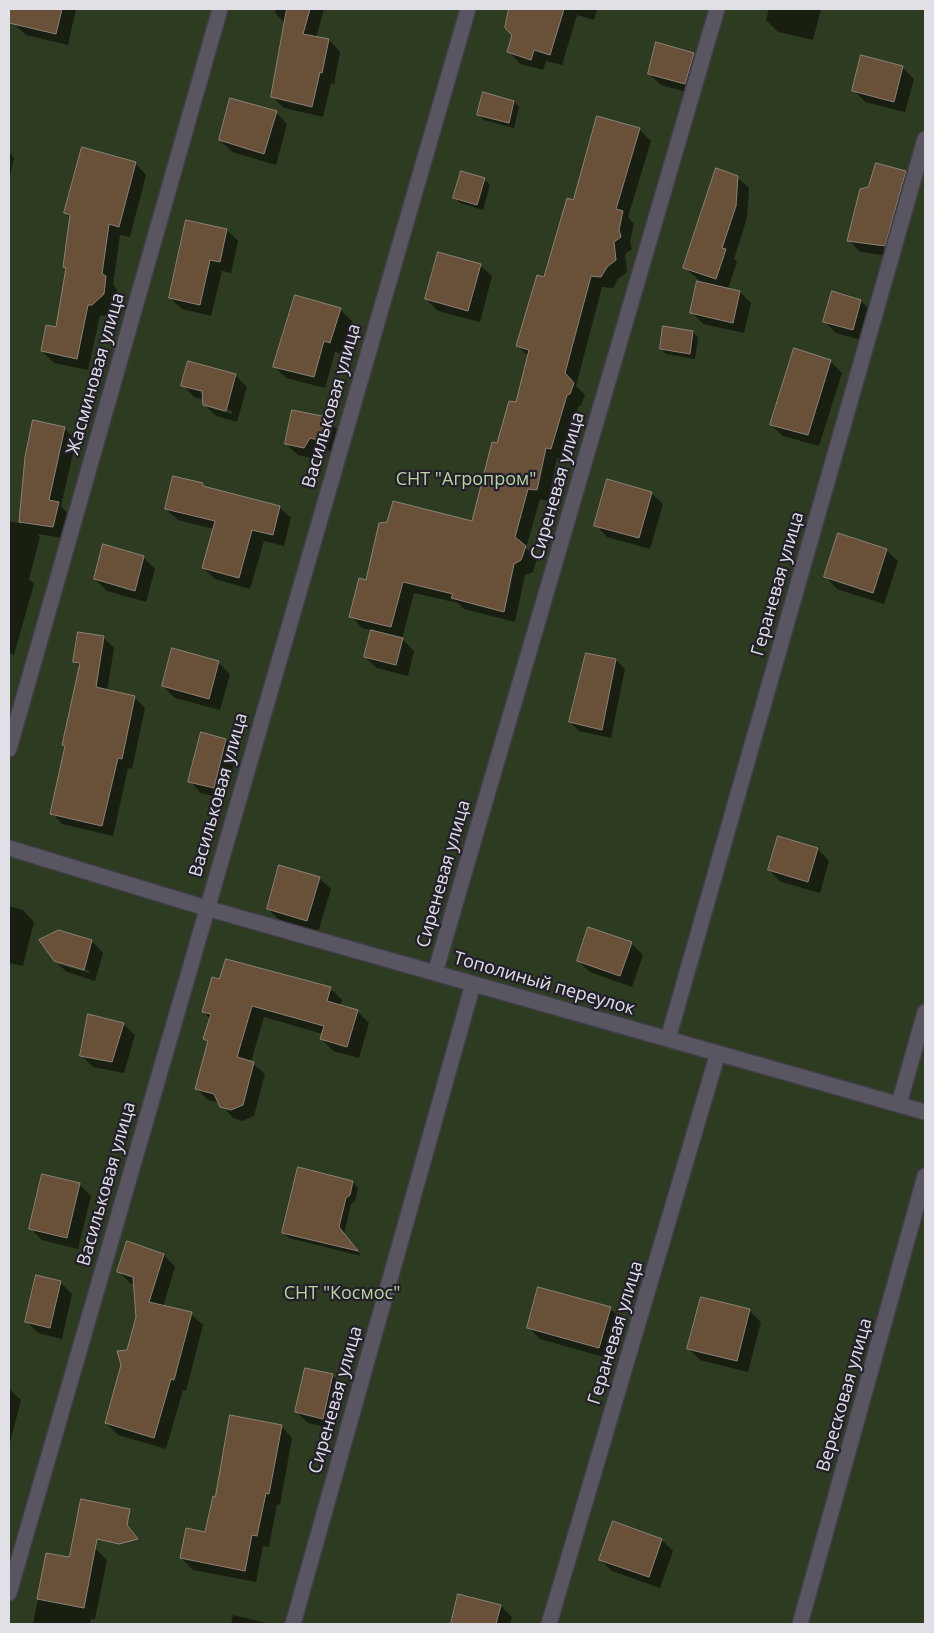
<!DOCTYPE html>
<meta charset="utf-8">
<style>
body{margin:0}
#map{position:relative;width:934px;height:1633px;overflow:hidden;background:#23202b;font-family:"Open Sans",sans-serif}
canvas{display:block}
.frame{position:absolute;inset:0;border:10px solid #e2e0e7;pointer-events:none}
</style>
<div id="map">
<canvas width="934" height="1633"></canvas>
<div class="frame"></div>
</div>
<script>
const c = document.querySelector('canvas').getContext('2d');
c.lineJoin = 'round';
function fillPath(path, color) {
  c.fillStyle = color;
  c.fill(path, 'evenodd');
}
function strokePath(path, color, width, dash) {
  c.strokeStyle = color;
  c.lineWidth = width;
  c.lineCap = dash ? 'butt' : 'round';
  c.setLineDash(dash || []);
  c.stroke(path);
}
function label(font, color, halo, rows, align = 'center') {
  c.font = font + ' "Open Sans",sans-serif';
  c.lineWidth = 4.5;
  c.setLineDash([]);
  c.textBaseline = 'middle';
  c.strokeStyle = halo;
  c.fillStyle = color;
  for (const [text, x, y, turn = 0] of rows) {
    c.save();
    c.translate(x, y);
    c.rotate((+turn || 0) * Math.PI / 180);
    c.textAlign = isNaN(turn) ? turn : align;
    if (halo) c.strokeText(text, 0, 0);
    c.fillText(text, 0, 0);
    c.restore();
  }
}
fillPath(new Path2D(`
 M9,9H925V1624H9Z`), '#2d3b21');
fillPath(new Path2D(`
 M18,9H76L68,45L26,35L14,24Z
 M276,9H324L316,38L329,40L340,52L334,84L331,83L323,117L284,108L273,97L285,23L275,13Z
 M518,9H597L594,20L577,15L562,65L546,61L543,70L520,64L509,52L513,35L509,16Z
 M769,9H821L813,40L778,32L766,20Z
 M657,44L694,54L705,66L697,95L661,85L649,74Z
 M902,67L914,79L905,112L865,102L854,90Z
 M514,102L519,107L514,128L484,120L478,114Z
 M276,112L287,124L276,165L232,152L220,140Z
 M639,129L651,141L628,217L634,224L630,242L632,249L625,254L627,272L618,279L613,288L602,287L576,386L585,395L581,405L578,407L563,460L557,458L548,501L540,499L526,548L537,559L533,572L525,575L515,622L464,609L458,603L414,593L402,639L414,651L408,676L377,668L365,657L372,630L362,628L351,616L367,581L473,523L498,445L516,404L529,357L518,346L574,201Z
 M9,152L14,158L9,180Z
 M135,163L146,175L130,237L120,235L113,285L117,289L116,306L104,316L100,315L88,370L54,363L42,351L57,329L67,269L64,267L70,218L65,213Z
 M905,172L917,184L896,257L860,252L849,240L869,189Z
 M737,177L749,188L747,218L734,259L737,262L728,289L740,292L751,303L744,333L703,324L692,312L699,280L684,267Z
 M484,179L490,185L483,210L460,203L455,198Z
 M227,230L238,241L231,273L222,271L211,316L182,309L170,298Z
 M480,265L492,276L480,322L438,311L426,299Z
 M861,301L872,312L864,341L836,333L824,321Z
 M340,309L352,321L342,354L335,352L325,388L286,378L274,366Z
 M693,332L698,337L695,359L666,354L661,349Z
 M830,361L842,373L819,446L783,436L771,425Z
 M235,375L247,387L237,422L216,416L204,404V400L194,397L183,385ZM213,406L232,411V414L213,409Z
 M326,418L338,430L333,452L322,449L315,459L298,455L286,444Z
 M64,428L76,440L61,506L69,515L64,538L37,534L40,537L29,579L34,584L14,655L9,653V521L23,524L20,522Z
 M203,484L207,489L279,507L291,518L284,546L264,541L250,589L215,579L203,568L214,529L178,520L166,509Z
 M651,493L663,504L650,549L607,537L596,525Z
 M886,550L898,561L884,604L837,589L826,577Z
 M143,557L155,569L146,602L107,591L95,579Z
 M103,637L114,648L107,691L134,697L145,708L132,769L128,768L113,836L62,824L52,813L66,748L63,745L80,667L75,661Z
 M616,660L625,669L611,738L579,731L570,722Z
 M218,662L230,674L220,710L175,698L163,686Z
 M226,740L237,751L225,799L201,793L190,781Z
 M779,837L818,849L829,861L820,893L781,882L769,870Z
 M319,878L331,889L318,932L280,921L268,909Z
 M9,906L23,910L34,922L23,966L9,963Z
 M59,931L92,941L103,953L95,981L67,972L58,964L89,973L90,971L55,960Z
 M631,943L643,955L632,987L590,972L578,961Z
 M330,988L342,1000L340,1006L357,1011L369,1023L359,1058L333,1051L322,1039L323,1034L264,1017L251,1062L265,1074L254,1116L243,1121L233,1118L220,1103L208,1100L197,1089L208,1043L205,1039L210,1019L203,1011Z
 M123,1024L135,1035L124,1073L93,1067L81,1055Z
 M353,1182L358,1188L355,1201L351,1204L344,1234L361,1256L289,1238L283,1233Z
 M79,1184L91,1196L78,1249L42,1240L31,1229Z
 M128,1243L164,1255L175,1267L163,1307L191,1314L203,1325L186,1391L183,1390L166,1449L118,1435L106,1423L137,1317L135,1285L130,1283L118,1271Z
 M60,1282L72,1294L62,1339L38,1333L26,1321Z
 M610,1308L622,1320L611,1359L540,1339L528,1327Z
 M749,1310L761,1322L748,1372L700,1360L688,1348Z
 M332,1375L344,1387L334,1429L308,1423L297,1412Z
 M9,1389L21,1400L9,1446Z
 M281,1426L292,1438L280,1505L277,1504L269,1547L263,1546L256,1582L193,1570L181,1558L206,1533L216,1498Z
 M662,1540L673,1551L660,1588L612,1571L601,1560Z
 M95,1548L107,1560L95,1619H91L90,1624H33L47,1554L70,1559Z
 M459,1595L501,1606L512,1617L510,1624H452Z
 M233,1615L271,1624H231Z`), '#0007');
const building = new Path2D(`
 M9,9H62L56,34L9,23Z
 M287,9H310L303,34L329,39L322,73L320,72L312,107L271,97Z
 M509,9H564L550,55L534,50L531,60L507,52L512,35L505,28Z
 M656,42L694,53L685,84L648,74Z
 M861,55L903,66L894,102L852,91Z
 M483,92L514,101L509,123L477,115Z
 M230,98L277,111L264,154L219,140Z
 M597,116L640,128L616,209L623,211L619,230L621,237L614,242L616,260L607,267L601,277L591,276L565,373L574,383L570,394L567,395L551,449L546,448L537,490L528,489L515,537L526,546L521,560L514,564L504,612L451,598L453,594L403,582L391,627L349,617L359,578L366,580L379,523L387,522L393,501L472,521L492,442L497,443L509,401L516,402L529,350L516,346L537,275L544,277L567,198L573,200Z
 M82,147L136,162L119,227L109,224L102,274L106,276L104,294L92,305H88L77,359L41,351L46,325L56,327L66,268L63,267L70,215L64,213Z
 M876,163L906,171L885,246L847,241L860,189L868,187Z
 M716,168L738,176L736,206L722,248L726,249L716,279L683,268Z
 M461,171L485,178L477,205L453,198Z
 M186,220L227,229L220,262L210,260L200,305L169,298Z
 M438,252L481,264L468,311L425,299Z
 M697,281L740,291L733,323L690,313Z
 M832,291L861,300L853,330L823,322Z
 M295,295L341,308L330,343L324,341L314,377L273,367Z
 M663,326L693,331L690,354L660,349Z
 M794,348L831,360L808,435L770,425Z
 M188,361L236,374L226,411L203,405L202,391L181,386Z
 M292,410L327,417L322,441L310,438L304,448L285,444Z
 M33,420L65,427L49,500L59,502L53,527L19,522L25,457Z
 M173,476L203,483V486L280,506L273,535L252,530L239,578L202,568L215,521L165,509Z
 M607,479L652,492L639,538L594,526Z
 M838,533L887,549L873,593L824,577Z
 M103,544L144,556L135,591L94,579Z
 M371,630L403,638L396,665L364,657Z
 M78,632L104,636L96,687L135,696L122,759L118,758L102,826L50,814L65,746L62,745L80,663L73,662Z
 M172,648L219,661L209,699L162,686Z
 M586,653L616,659L602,730L569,722Z
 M201,732L226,739L214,788L188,782Z
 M778,836L818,848L808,882L768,870Z
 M279,865L320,877L307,921L267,909Z
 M588,927L632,942L620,976L577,961Z
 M59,930L92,940L84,970L54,961L39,940Z
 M226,959L331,987L327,1001L358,1010L347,1047L320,1039L324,1026L252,1006L237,1057L254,1062L243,1105L231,1110L220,1107L214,1094L195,1089L208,1041L203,1039L211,1014L202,1012L212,977L219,979Z
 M88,1014L124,1023L112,1062L80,1056Z
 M298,1167L353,1181L350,1195L346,1198L339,1227L358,1251L282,1233Z
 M42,1174L80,1183L67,1238L29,1229Z
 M127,1241L164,1254L149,1302L192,1312L174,1380L171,1379L154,1438L105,1423L121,1365L117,1351L127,1350L136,1317L133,1277L117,1272Z
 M36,1275L61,1281L50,1328L25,1322Z
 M538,1287L611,1307L599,1348L527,1328Z
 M701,1297L750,1309L737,1361L687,1349Z
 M305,1368L333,1374L323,1419L295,1412Z
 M230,1415L282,1425L269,1494L266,1493L257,1536L252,1535L245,1571L180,1558L186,1528L205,1532L213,1496L215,1497Z
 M81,1499L130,1509L127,1525L138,1539L119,1544L97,1539L84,1608L37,1599L46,1553L69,1557Z
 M613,1521L662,1539L649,1577L599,1560Z
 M458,1594L501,1605L496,1624H451Z`);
fillPath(building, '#695039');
strokePath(building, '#8c8178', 1);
const lane = new Path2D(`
 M9,749L220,9
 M9,848L206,908L925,1112
 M435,973L717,9
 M668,1039L925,139
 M899,1104L925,1012
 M9,1593L468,9
 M293,1624L473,984
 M549,1624L718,1053
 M800,1624L925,1176`);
strokePath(lane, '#403d46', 18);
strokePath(lane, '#595662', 15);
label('18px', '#e2e0e7', '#23202b', [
 ["Жасминовая улица",96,374,-74],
 ["Васильковая улица",332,406,-74],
 ["Сиреневая улица",558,486,-74],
 ["Гераневая улица",778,584,-74],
 ["Васильковая улица",219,795,-74],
 ["Сиреневая улица",444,874,-74],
 ["Тополиный переулок",544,984,16],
 ["Васильковая улица",107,1184,-74],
 ["Гераневая улица",616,1333,-73],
 ["Вересковая улица",845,1395,-74],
 ["Сиреневая улица",336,1400,-74]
]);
label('18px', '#b8d5a0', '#23202b', [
 ["СНТ \"Агропром\"",466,480],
 ["СНТ \"Космос\"",342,1294]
]);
</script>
